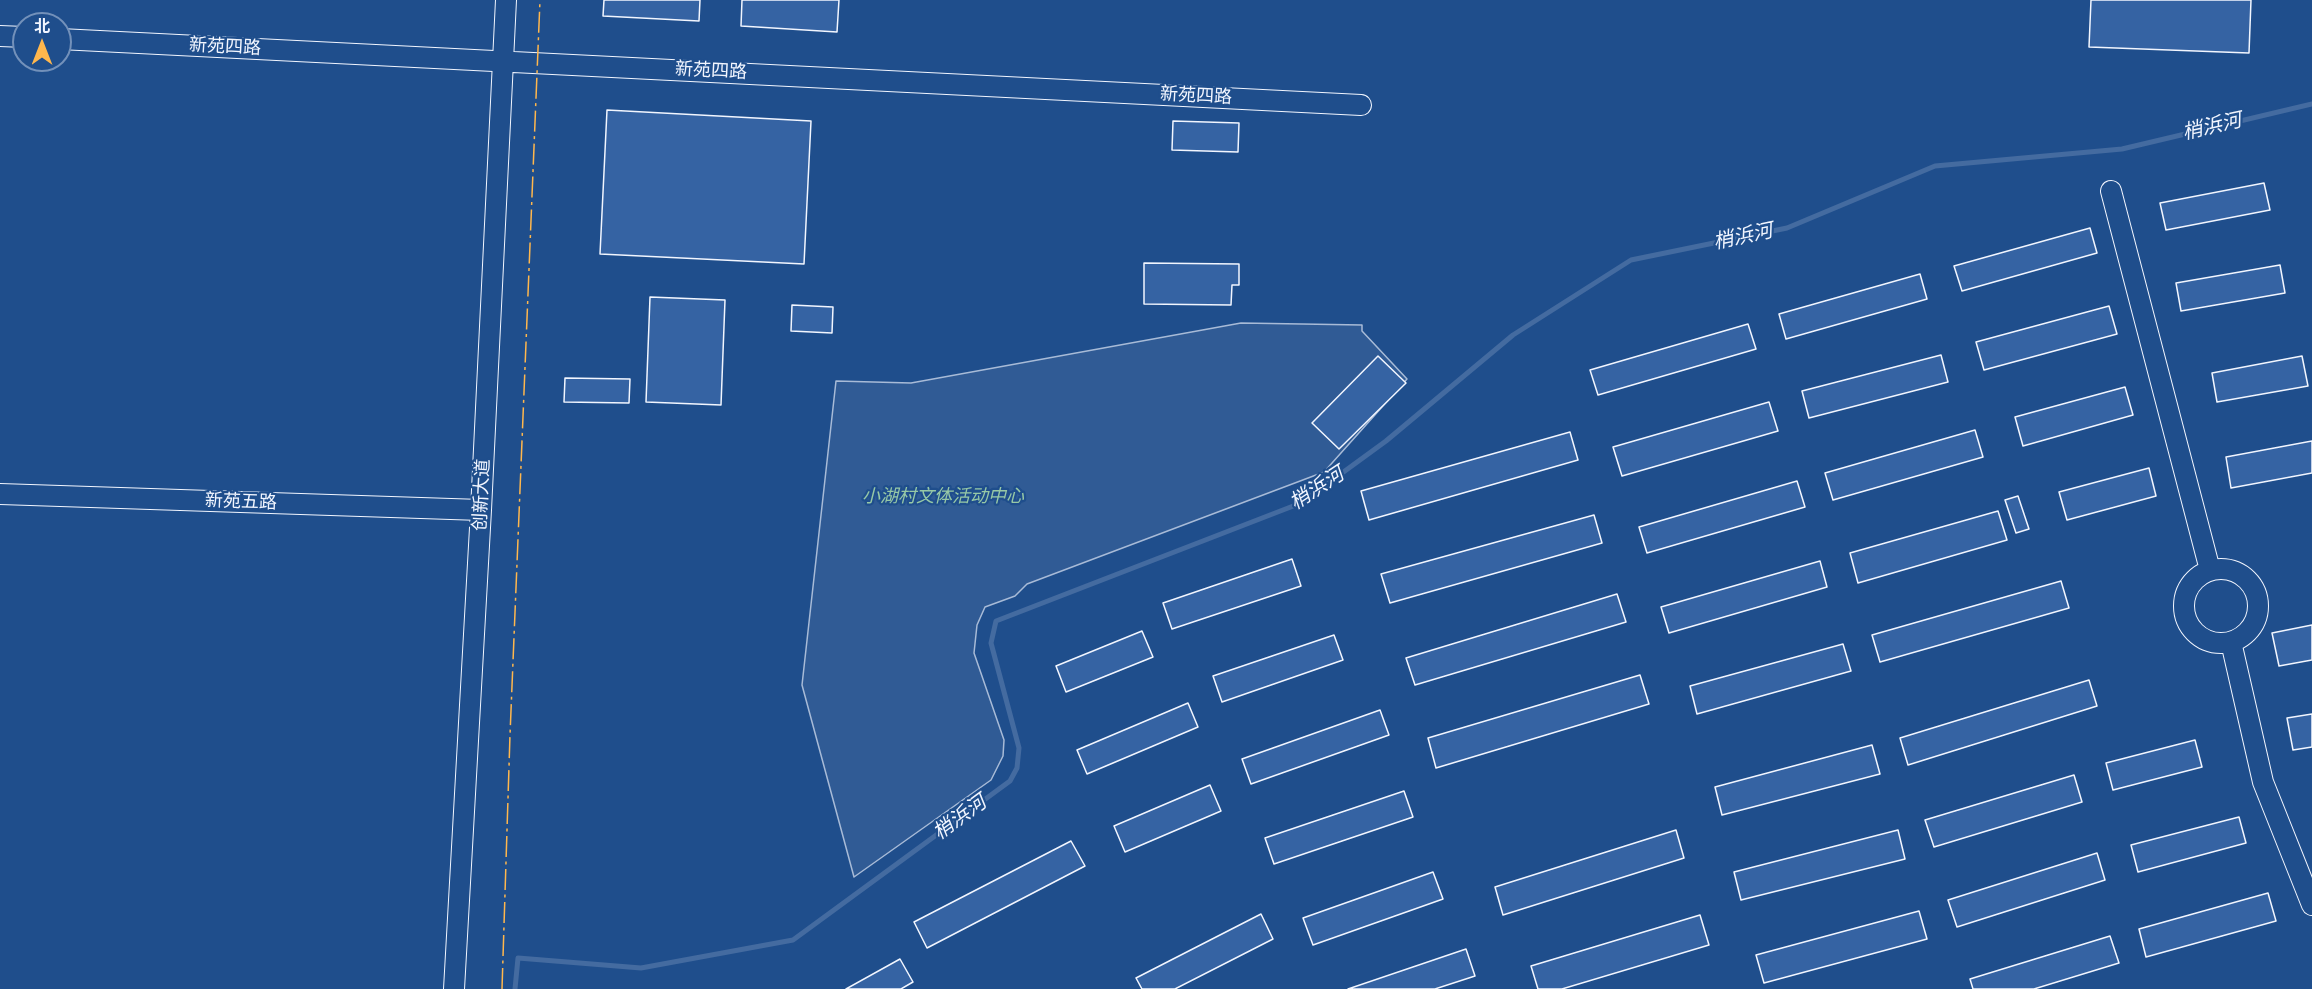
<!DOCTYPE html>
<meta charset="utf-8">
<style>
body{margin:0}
#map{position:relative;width:2312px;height:989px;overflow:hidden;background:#1f4e8c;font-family:"PT Serif","Noto Sans SC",serif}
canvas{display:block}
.north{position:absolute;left:12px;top:12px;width:60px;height:60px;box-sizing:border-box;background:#1f4e8c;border:2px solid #7391ba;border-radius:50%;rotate:0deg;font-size:16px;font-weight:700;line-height:24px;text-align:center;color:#f2f6ff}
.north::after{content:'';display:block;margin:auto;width:21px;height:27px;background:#ffb74d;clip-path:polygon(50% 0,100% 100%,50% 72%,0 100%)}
</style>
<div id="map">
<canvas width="2312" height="989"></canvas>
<div class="north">北</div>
</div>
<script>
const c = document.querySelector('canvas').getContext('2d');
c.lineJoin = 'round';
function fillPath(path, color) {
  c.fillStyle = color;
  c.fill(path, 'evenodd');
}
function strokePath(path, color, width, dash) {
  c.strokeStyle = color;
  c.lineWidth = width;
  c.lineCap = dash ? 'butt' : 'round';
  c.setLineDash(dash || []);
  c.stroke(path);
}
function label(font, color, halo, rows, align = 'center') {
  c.font = font + ' "PT Serif","Noto Sans SC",serif';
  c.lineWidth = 4.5;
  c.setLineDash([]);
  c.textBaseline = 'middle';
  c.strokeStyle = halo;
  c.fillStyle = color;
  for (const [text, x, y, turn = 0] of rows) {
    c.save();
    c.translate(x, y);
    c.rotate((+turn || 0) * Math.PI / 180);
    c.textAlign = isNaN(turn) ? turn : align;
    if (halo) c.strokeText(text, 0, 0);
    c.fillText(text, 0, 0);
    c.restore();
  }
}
const built = new Path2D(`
 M1241,323L1362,325V331L1407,379L1324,472L1027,584L1015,596L985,607L977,625L974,653L1004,740L1003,756L991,780L854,877L802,685L836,381L911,383Z`);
fillPath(built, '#305b95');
strokePath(built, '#a8bbd7', 1.5);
strokePath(new Path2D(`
 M515,989L518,958L641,968L793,940L1010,781L1017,768L1019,748L991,643L996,621L1301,503L1386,441L1513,335L1631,260L1787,228L1935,166L2122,149L2312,104`), '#446ba0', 5);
const building = new Path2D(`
 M604,0H700L699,21L603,16Z
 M742,0H839L837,32L741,26Z
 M2091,0H2251L2249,53L2089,47Z
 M607,110L811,121L804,264L600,254Z
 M1173,121L1239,123L1238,152L1172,150Z
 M2264,183L2270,210L2166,230L2160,203Z
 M2090,228L2097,253L1962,291L1954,266Z
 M1144,263L1239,264V285H1232L1231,305L1144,304Z
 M2280,265L2285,293L2181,311L2176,283Z
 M1920,274L1927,299L1786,339L1779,314Z
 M650,297L725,300L721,405L646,402Z
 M792,305L833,307L832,333L791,331Z
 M2109,306L2117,334L1984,370L1976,342Z
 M1748,324L1756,349L1598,395L1590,370Z
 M1941,355L1948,382L1809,418L1802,391Z
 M1378,356L1406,383L1339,449L1312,423Z
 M2302,356L2308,386L2217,402L2212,373Z
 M565,378L630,379L629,403L564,402Z
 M2125,387L2133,415L2023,446L2015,417Z
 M1769,402L1778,431L1622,476L1613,447Z
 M1975,430L1983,457L1833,500L1825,473Z
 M1570,432L1578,460L1369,520L1361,491Z
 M2312,441V473L2231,488L2226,457Z
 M2149,468L2156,496L2067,520L2059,492Z
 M1797,481L1805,507L1647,553L1639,527Z
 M2018,496L2029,529L2016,533L2005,500Z
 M1998,511L2007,540L1858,583L1850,553Z
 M1594,515L1602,543L1390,603L1381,574Z
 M1292,559L1301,586L1172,629L1163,603Z
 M1820,561L1827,587L1669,633L1661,607Z
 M2061,581L2069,608L1880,662L1872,635Z
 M1617,594L1626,622L1415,685L1406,658Z
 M2312,625V660L2279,666L2272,633Z
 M1142,631L1153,657L1066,692L1056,666Z
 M1334,635L1343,660L1222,702L1213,676Z
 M1843,644L1851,671L1697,714L1690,686Z
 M1640,675L1649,704L1436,768L1428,738Z
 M2089,680L2097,706L1908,765L1900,738Z
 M1188,703L1198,727L1087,774L1077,750Z
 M1380,710L1389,735L1251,784L1242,759Z
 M2312,714V747L2293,750L2287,718Z
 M2195,740L2202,767L2113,790L2106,763Z
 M1872,745L1880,774L1722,815L1715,787Z
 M2074,775L2082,802L1934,847L1925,820Z
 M1210,785L1221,811L1125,852L1114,826Z
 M1404,791L1413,817L1274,864L1265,838Z
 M2239,817L2246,843L2138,872L2131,845Z
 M1676,830L1684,858L1503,915L1495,887Z
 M1898,830L1905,859L1741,900L1734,872Z
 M1071,841L1085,866L927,948L914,922Z
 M2097,853L2105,880L1957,927L1948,900Z
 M1433,872L1443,899L1313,945L1303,918Z
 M2268,893L2276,921L2146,957L2139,929Z
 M1919,911L1927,939L1764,983L1756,955Z
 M1261,914L1273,939L1175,989H1142L1136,978Z
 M1700,915L1709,945L1562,989H1538L1531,966Z
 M2110,936L2119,963L2034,989H1973L1970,979Z
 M1466,949L1475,976L1435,989H1348Z
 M900,959L913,982L901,989H846Z`);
fillPath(building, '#3563a3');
strokePath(building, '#f2f6ff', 1.5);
const minor = new Path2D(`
 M0,36L24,37
 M60,39L1361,105
 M2111,191L2210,570
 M0,494L481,510
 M2184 606a37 37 0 1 1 74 0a37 37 0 1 1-74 0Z
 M2231,642L2263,782L2312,905
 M454,989L481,510L506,0`);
strokePath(minor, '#f2f6ff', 22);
strokePath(minor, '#1f4e8c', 20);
strokePath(new Path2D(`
 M502,989L510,735L540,0`), '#ffb74d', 1.5, [21, 4.5, 3, 4.5]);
label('18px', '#f2f6ff', '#1f4e8c', [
 ["新苑四路",225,47,3],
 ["新苑四路",711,71,3],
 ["新苑四路",1196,96,3],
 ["创新大道",482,495,-87],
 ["新苑五路",241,502,2]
]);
label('italic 18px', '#97c8a6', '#1f4e8c', [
 ["小湖村文体活动中心",943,497]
]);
label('italic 20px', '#f2f6ff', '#1f4e8c', [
 ["梢浜河",2212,127,-13],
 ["梢浜河",1743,237,-12],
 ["梢浜河",1317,489,-33],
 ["梢浜河",960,818,-36]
]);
</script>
